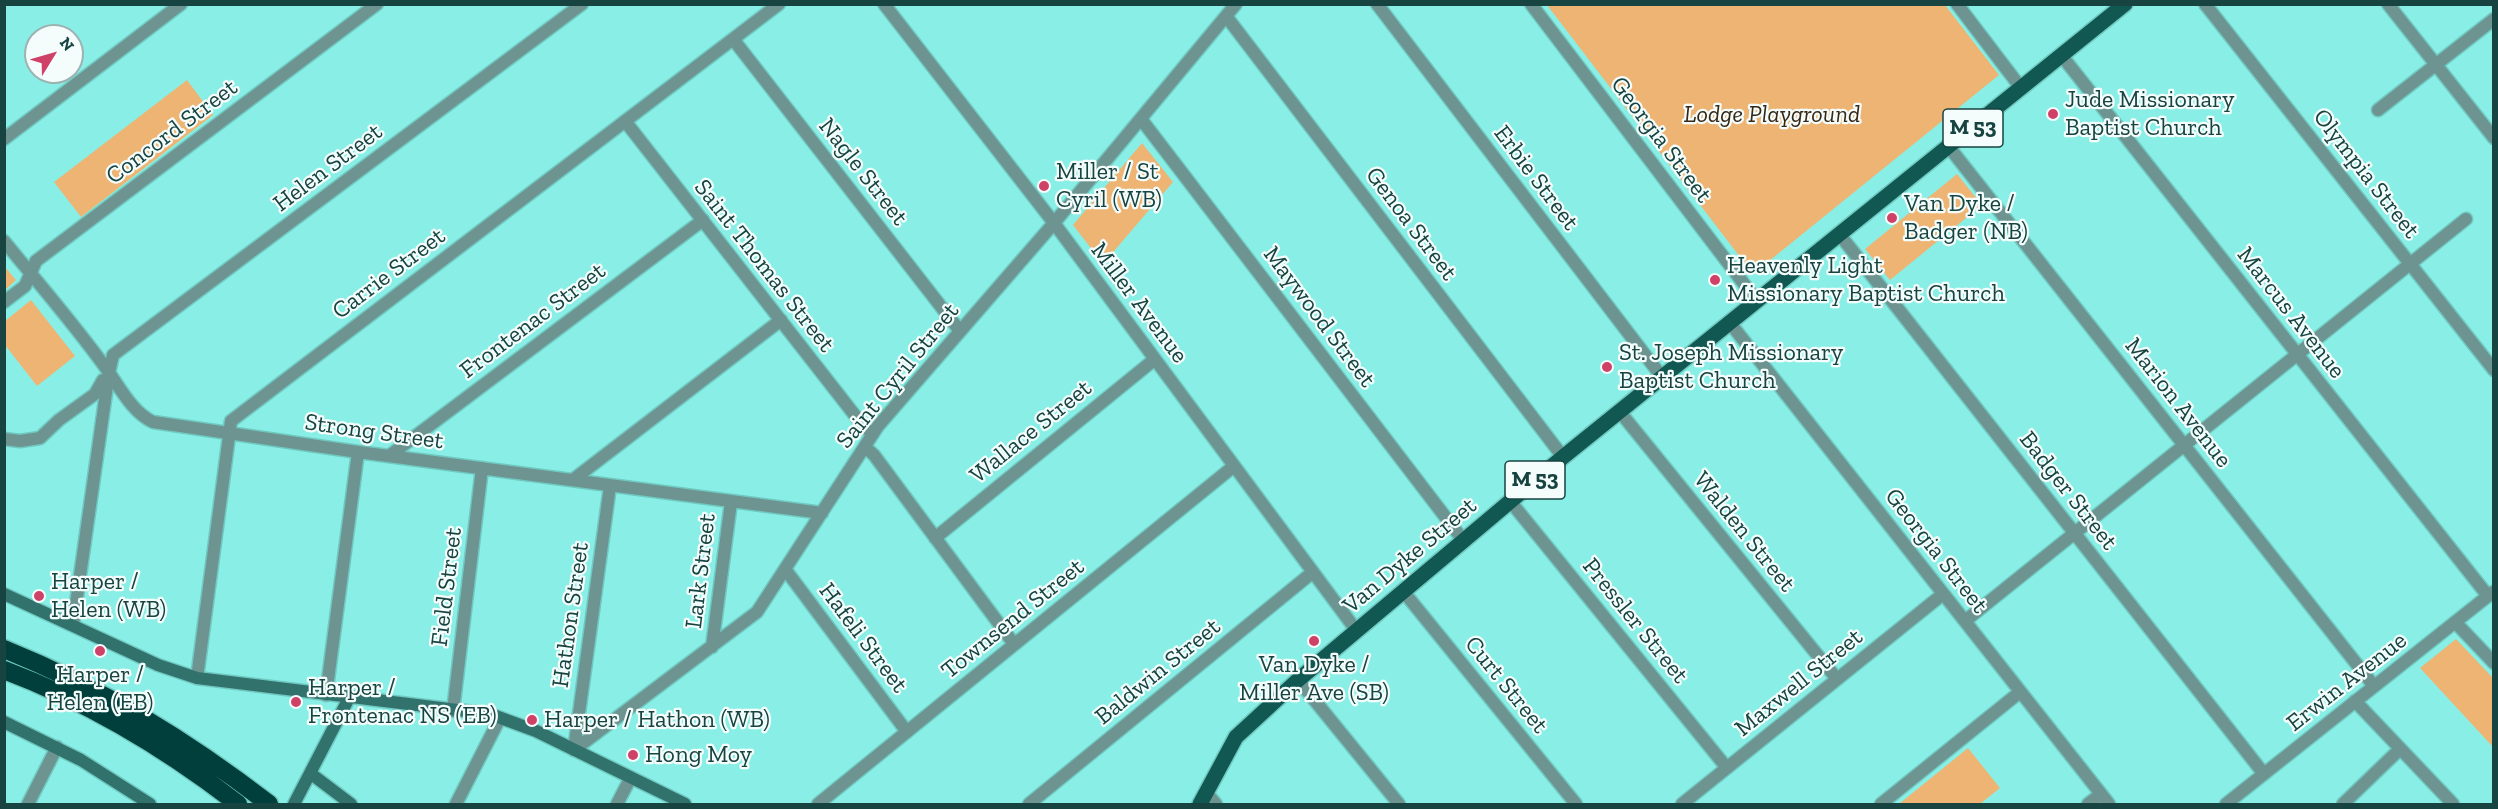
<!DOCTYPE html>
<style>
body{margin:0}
#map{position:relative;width:2498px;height:809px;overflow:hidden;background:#89efe6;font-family:"Zilla Slab",serif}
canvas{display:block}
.frame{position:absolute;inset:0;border:6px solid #174340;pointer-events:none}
.north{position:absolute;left:24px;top:24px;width:60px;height:60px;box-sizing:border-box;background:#f4fdfc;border:2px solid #9cb3b1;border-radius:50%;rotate:53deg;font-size:16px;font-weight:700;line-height:24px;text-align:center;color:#174340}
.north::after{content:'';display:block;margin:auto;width:21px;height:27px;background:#d04168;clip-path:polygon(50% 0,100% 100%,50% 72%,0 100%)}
</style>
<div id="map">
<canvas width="2498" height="809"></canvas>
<div class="frame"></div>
<div class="north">N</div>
</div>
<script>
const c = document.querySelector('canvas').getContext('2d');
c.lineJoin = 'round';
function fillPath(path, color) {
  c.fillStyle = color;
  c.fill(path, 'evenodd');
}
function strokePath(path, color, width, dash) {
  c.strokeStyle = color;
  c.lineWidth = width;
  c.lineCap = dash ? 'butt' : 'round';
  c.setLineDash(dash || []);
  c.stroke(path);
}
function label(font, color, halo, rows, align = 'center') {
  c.font = font + ' "Zilla Slab",serif';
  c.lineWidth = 4.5;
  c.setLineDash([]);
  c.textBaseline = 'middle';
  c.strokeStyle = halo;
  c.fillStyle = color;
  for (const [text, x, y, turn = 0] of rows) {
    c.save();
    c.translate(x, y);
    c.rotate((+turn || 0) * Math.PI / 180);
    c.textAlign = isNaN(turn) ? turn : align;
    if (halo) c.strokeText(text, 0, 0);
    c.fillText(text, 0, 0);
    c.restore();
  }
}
fillPath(new Path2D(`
 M1547,5H1945L1999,75L1753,274Z
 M187,80L213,115L81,217L54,182Z
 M1142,143L1173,182L1103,264L1073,225Z
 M1957,174L1982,205L1890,280L1865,249Z
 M4,266L16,280L5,290H4Z
 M31,300L75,356L37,386L5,345V321Z
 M2456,639L2493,678V747L2420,668Z
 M1968,748L2000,788L1980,804H1899Z`), '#eeb473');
const street = new Path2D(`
 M884,4L1054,223L1356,630
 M1377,4L1662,377
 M1531,4L1757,301
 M1957,4L2021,88
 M2205,4L2494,370
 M2388,4L2494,138
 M1226,16L1563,457
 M733,39L960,331
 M2062,56L2488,596
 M2378,110L2494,19
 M1141,119L1463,540
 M625,121L864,427L873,434
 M4,139L181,4
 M1949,147L2374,686
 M1840,235L2264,774
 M4,241C39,284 76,326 108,371C120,388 133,413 153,422L358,452L822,513
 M4,302L25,286L36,261L377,4
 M1730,323L2109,804
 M109,373L113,355L582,4
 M1620,412L1837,679
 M4,439L20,441L40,438L59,420L95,394L103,380
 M865,447L874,455L1014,644
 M389,456L703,220
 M574,479L781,320
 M1510,501L1727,768
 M935,538L1155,359
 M785,569L907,732
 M1403,591L1576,804
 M1965,621L2466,219
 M2455,622L2494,663
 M73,625L109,372
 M712,647L731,502
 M197,678L231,421L779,4
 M1298,680L1399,804
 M326,695L358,452
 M2355,701L2453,804
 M453,711L482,468
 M574,750L757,612L878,426L1054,223L1236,4
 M574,750L610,486
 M1206,792L1216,804
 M28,804L57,747
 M456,804L500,718
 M617,804L630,779
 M818,804L1234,466
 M1029,804L1313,572
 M1682,804L1943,594
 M1881,804L2020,692
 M2088,804L2101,794
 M2226,804L2493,592
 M2343,804L2400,749`);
const secondary = new Path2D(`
 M4,594L158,665L197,678L490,714L536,731L685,804
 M4,722L81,760L150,804
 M310,773L351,804
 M294,804L349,698`);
const primary = new Path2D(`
 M1200,804L1236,737L1298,680L1563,457L2125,4`);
const highway = new Path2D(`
 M4,649C103,689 186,740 269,804
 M4,670C89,702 167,749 238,804`);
strokePath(street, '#70c9c1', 15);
strokePath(secondary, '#70c9c1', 15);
strokePath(primary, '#70c9c1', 18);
strokePath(highway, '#70c9c1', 21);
strokePath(street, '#6d9490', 12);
strokePath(secondary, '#32726d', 12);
strokePath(primary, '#115752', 15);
strokePath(highway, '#003f3b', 18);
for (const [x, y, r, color] of [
 [2053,114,6,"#d04168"],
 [1044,186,6,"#d04168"],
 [1892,218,6,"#d04168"],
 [1715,280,6,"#d04168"],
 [1607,367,6,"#d04168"],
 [39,596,6,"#d04168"],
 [1314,641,6,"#d04168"],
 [100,651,6,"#d04168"],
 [296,702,6,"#d04168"],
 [532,720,6,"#d04168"],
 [633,755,6,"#d04168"]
]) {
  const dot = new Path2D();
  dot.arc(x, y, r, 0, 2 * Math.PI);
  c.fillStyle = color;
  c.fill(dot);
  strokePath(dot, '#f4fdfc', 2);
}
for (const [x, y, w] of [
 [1973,128,60],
 [1535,480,60]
]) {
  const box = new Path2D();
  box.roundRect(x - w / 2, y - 19, w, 38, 4.5);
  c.fillStyle = '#f4fdfc';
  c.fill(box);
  strokePath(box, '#174340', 1.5);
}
label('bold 22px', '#174340', null, [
 ["M 53",1973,128],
 ["M 53",1535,480]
]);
label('24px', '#174340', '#f4fdfc', [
 ["Jude Missionary",2065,100],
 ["Baptist Church",2065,128],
 ["Miller / St",1056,172],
 ["Cyril (WB)",1056,200],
 ["Van Dyke /",1904,204],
 ["Badger (NB)",1904,232],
 ["Heavenly Light",1727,266],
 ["Missionary Baptist Church",1727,294],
 ["St. Joseph Missionary",1619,353],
 ["Baptist Church",1619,381],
 ["Harper /",51,582],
 ["Helen (WB)",51,610],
 ["Van Dyke /",1314,665,"center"],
 ["Miller Ave (SB)",1314,693,"center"],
 ["Harper /",100,675,"center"],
 ["Helen (EB)",100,703,"center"],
 ["Harper /",308,688],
 ["Frontenac NS (EB)",308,716],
 ["Harper / Hathon (WB)",544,720],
 ["Hong Moy",645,755]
], 'left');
label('italic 24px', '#372716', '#f4fdfc', [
 ["Lodge Playground",1772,115]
]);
label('24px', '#174340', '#f4fdfc', [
 ["Concord Street",172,132,-37],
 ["Georgia Street",1661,140,53],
 ["Helen Street",328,168,-37],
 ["Nagle Street",863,172,52],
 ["Olympia Street",2366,174,52],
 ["Erbie Street",1536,178,53],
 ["Genoa Street",1411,224,53],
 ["Saint Thomas Street",764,266,52],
 ["Carrie Street",389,274,-37],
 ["Miller Avenue",1139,303,53],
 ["Marcus Avenue",2291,313,52],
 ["Maywood Street",1319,317,53],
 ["Frontenac Street",533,321,-37],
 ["Saint Cyril Street",898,376,-51],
 ["Marion Avenue",2178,403,52],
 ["Strong Street",374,432,8],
 ["Wallace Street",1031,432,-39],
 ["Badger Street",2068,491,52],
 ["Walden Street",1744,532,51],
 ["Georgia Street",1936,551,52],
 ["Van Dyke Street",1410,556,-40],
 ["Lark Street",701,571,-83],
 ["Field Street",447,587,-83],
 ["Hathon Street",571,615,-82],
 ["Townsend Street",1013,619,-39],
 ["Pressler Street",1635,621,51],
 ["Hafeli Street",863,638,53],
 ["Baldwin Street",1158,672,-39],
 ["Erwin Avenue",2347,682,-38],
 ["Maxwell Street",1799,683,-39],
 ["Curt Street",1506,685,51]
]);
</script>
